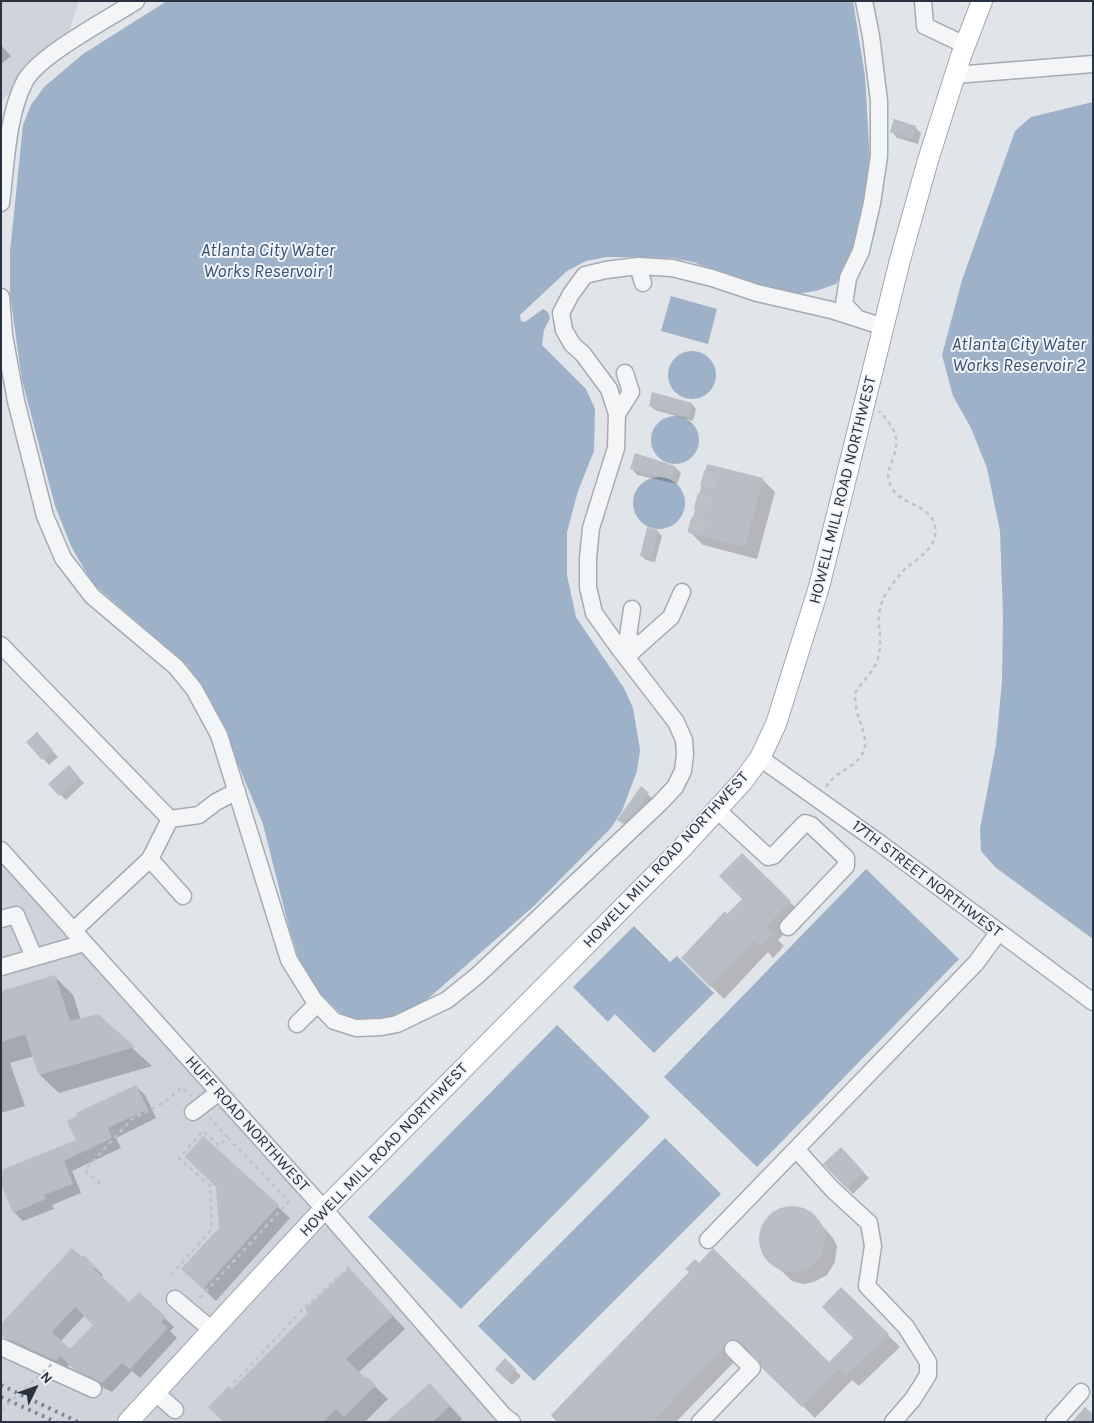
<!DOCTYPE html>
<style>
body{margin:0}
#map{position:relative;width:1094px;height:1423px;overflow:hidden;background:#e1e4e9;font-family:Karla,sans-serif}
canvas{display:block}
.frame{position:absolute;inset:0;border:2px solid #2a3140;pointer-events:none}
.north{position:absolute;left:10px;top:1363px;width:50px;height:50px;-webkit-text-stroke:4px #f0f3f7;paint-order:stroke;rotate:48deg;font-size:14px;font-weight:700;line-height:20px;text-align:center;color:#2a3140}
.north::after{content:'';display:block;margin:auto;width:18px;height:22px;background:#2a3140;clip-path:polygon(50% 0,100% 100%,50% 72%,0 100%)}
</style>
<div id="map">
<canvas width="1094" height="1423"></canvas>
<div class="frame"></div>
<div class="north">N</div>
</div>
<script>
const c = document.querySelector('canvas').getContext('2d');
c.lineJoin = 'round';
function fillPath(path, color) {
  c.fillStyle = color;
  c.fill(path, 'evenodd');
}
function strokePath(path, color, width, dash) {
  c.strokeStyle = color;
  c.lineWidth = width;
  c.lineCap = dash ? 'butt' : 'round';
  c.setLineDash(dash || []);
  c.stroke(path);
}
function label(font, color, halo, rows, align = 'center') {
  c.font = font + ' Karla,sans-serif';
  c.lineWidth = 4;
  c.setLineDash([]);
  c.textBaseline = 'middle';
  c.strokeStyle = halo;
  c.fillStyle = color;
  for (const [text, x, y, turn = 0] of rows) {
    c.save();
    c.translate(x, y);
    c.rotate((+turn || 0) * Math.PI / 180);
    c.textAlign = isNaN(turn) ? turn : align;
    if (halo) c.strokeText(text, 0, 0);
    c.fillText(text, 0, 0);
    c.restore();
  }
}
fillPath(new Path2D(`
 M1,1H79L69,31L1,101Z
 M1,851L508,1422H1Z`), '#cfd3db');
fillPath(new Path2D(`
 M167,1H853L865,76L870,162L856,246L836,284L816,291L795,294L753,285L693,262L672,258L607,257L586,261L567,271L520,315L521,321L525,322L543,309L548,312L550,318L544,330L542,345L586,389L595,409L594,451L578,491L567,532V575L576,617L624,688L633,708L640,750L637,771L622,811L610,829L535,905L406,1018L364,1024L344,1017L314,987L302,969L289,928L263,824L211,700L187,665L92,583L71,546L55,506L22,380L10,295V252L23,125L31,105L44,87L83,54Z
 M1093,102V939L995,867L981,851L980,829L996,745L1002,681L1003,617L1000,531L987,468L971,428L953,396L942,355L962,280L1015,131L1031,117Z
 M671,296L717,309L708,344L661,331Z
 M668 375a24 24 0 1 1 48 0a24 24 0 1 1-48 0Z
 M651 440a24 24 0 1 1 48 0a24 24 0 1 1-48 0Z
 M633 503a26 26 0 1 1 52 0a26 26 0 1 1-52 0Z
 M866,869L959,959L757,1167L664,1077Z
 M634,926L670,962L677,956L714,993L654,1053L615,1014L608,1022L573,987Z
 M557,1025L650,1117L461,1309L368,1217Z
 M665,1138L721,1194L534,1381L478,1326Z`), '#9db1c8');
fillPath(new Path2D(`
 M1,45L11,56L1,64Z
 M915,127L921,133L918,144L897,138L892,132Z
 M692,404L696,409L693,421L655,410L650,405Z
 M675,467L681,473L677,484L637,475L632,469Z
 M762,479L775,492L757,559L703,545L691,533Z
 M648,529L658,532L662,536L655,562L646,560L641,555Z
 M42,740L58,757L49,765L28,742Z
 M69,767L84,783L66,800L50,784Z
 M641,788L654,800L625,825L619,820Z
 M742,855L802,914L778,940L784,946L773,958L768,952L724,999L682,958L744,899Z
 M54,976L73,995L81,1020L97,1016L152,1066L59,1093L40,1075L34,1056L10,1063L25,1106L1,1113V992Z
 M136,1086L145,1095L156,1118L116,1138L121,1148L72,1171L81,1193L52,1205L54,1209L23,1221L14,1212L78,1140Z
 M203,1138L290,1218L216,1301L183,1269L220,1228L217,1187Z
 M841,1149L869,1178L853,1194L825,1164Z
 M784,1209H800L812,1214L833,1238L837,1246L835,1262L827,1275L814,1282L803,1284L792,1281L764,1254L761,1241L762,1228L765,1221L777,1211Z
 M84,1257L103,1275L101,1277L129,1304L139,1294L174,1327L170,1331L177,1338L140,1378L132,1371L112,1392L86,1379L70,1364L65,1369L17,1347L1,1332ZM85,1315L95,1325L70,1351L60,1342Z
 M691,1272L829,1364L855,1338L841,1289L900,1347L859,1386L852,1380L815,1418L763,1367L760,1360L748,1351H742L735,1361L676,1422H559Z
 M362,1282L405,1329L358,1373L366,1380L367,1379L388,1399L365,1422H350L349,1420L347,1422H224L232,1391Z
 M505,1360L521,1376L512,1385L496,1369Z
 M442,1397L462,1419L459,1422H388Z`), '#0003');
fillPath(new Path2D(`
 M894,119L916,126L912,139L890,132Z
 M652,392L692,403L689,417L649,406Z
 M635,453L675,466L672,479L630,469Z
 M707,464L763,478L745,547L689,533Z
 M647,527L658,530L651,558L640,556Z
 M37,732L53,750L42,760L26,742Z
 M69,765L79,777L59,796L48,784Z
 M641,786L649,793L635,812L623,824L617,820Z
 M742,853L791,901L766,927L773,933L760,947L754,941L710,987L681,958L725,911L727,914L742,899L719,876Z
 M55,975L70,1021L98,1014L135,1047L39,1075L25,1034L1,1042V991Z
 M136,1085L148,1109L108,1128L112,1138L64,1161L73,1184L44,1195L46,1199L13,1213L1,1184V1170L76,1140L67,1121L77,1116L76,1113Z
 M203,1136L279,1205L203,1289L181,1269L219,1228L216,1187L185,1157Z
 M841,1147L864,1172L847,1189L823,1164Z
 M759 1239a33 33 0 1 1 66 0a33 33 0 1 1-66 0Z
 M72,1248L82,1257L84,1255L95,1266L93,1268L129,1302L139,1292L166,1317L161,1322L168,1328L130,1369L122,1363L102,1383L75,1370L60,1356L56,1361L6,1338L1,1334V1324ZM75,1307L93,1325L70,1349L52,1332Z
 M713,1248L829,1362L853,1338L822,1307L841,1287L889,1334L846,1376L839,1369L802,1407L762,1368L759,1361L740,1342L731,1339L726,1342L723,1349L652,1422H557L551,1415L689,1272L685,1269L695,1259L699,1263Z
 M349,1268L393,1316L346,1359L366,1379L367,1377L376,1385L344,1417L336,1409L323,1422H223L208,1407L229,1386L232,1389L308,1313L305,1309Z
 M505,1358L516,1369L506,1380L495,1369Z
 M430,1383L450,1406L433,1422H386Z
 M1085,1407L1093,1414V1422H1072Z`), '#b8bdc6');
strokePath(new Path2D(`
 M695,534L714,465`), '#bcc0c7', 16, [16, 8]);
const minor = new Path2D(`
 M923,1L925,26L965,45
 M955,75L1093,64
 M1,203C6,165 7,115 25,81C39,55 110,18 136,1
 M638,266L643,283
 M1,297L4,335L16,401L45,516L63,558L92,596L176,667L194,689L219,735L289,960L314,1000L334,1021L356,1028L382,1027L397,1024L447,1000L478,975L661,802L675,787L683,771L685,754L684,740L676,722L619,648L594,613L588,587V558L591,528L616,448L617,414L609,389L583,354L572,344L564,330L561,313L571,294L585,275L606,270L638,266L672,268L712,278L757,293L831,310L884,327
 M857,318L844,304L848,278L861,251L872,203L879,156V101L871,36L864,1
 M617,414L631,392L625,373
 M632,609L628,636L636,647
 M1,645L170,819L150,859
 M626,657L671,617L682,592
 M760,758L881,844L1093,1002
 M717,810L768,857L773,856L805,823L811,825L846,858V866L788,927
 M170,819L199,815L216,802L237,791
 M1,850L324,1209L504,1416L512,1422
 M1,919L16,915L34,957
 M73,931L150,859L183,896
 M1,967L84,943
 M297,1024L317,1004
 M193,1112L219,1092
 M796,1149L832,1189L869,1223L873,1246L867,1286L906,1327L928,1362V1375L913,1399L893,1422
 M708,1240L976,963L998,933
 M175,1299L212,1330
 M1,1347L93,1389
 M156,1393L175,1410
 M700,1422L752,1368L733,1349
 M1054,1422L1081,1392`);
const major = new Path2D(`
 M128,1422L234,1306L324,1209L683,847L743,781L760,758L776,724L819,587L900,260L928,160L961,56L982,1`);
strokePath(minor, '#a6abb3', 19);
strokePath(major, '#a0a8b4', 22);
strokePath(new Path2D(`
 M826,787C833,776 842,772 852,765C874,749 863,733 857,712C856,706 855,700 855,693C862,682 874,671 878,658C885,634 871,617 887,592C893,583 899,575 906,568C920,557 941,545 934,523C927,503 896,504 890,484C886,475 890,467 893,458C901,437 894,427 879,411
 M100,1184L85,1170L132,1119L165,1102L182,1087L191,1096
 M171,1275L212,1229L210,1186L179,1158L203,1131L220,1146L227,1137L210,1118
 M200,1298L289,1201L227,1137
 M234,1383L306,1306L353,1264`), '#bfc2c7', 2.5, [4, 4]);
strokePath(minor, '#f3f5f7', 16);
strokePath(major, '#fff', 20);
strokePath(new Path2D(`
 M1,1385L78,1422
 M1,1397L56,1422`), '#7b8392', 4, [2.5, 5]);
strokePath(new Path2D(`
 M1,1410L54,1362`), '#bfc2c7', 2.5, [4, 4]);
label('16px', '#2a3140', '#f0f3f7', [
 ["HOWELL MILL ROAD NORTHWEST",843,490,-76],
 ["HOWELL MILL ROAD NORTHWEST",666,860,-47],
 ["17TH STREET NORTHWEST",927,879,37],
 ["HUFF ROAD NORTHWEST",247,1124,48],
 ["HOWELL MILL ROAD NORTHWEST",384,1150,-46]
]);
label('italic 18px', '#354f73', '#f0f3f7', [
 ["Atlanta City Water",268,251],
 ["Works Reservoir 1",268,272],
 ["Atlanta City Water",1019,345],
 ["Works Reservoir 2",1019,366]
]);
</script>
